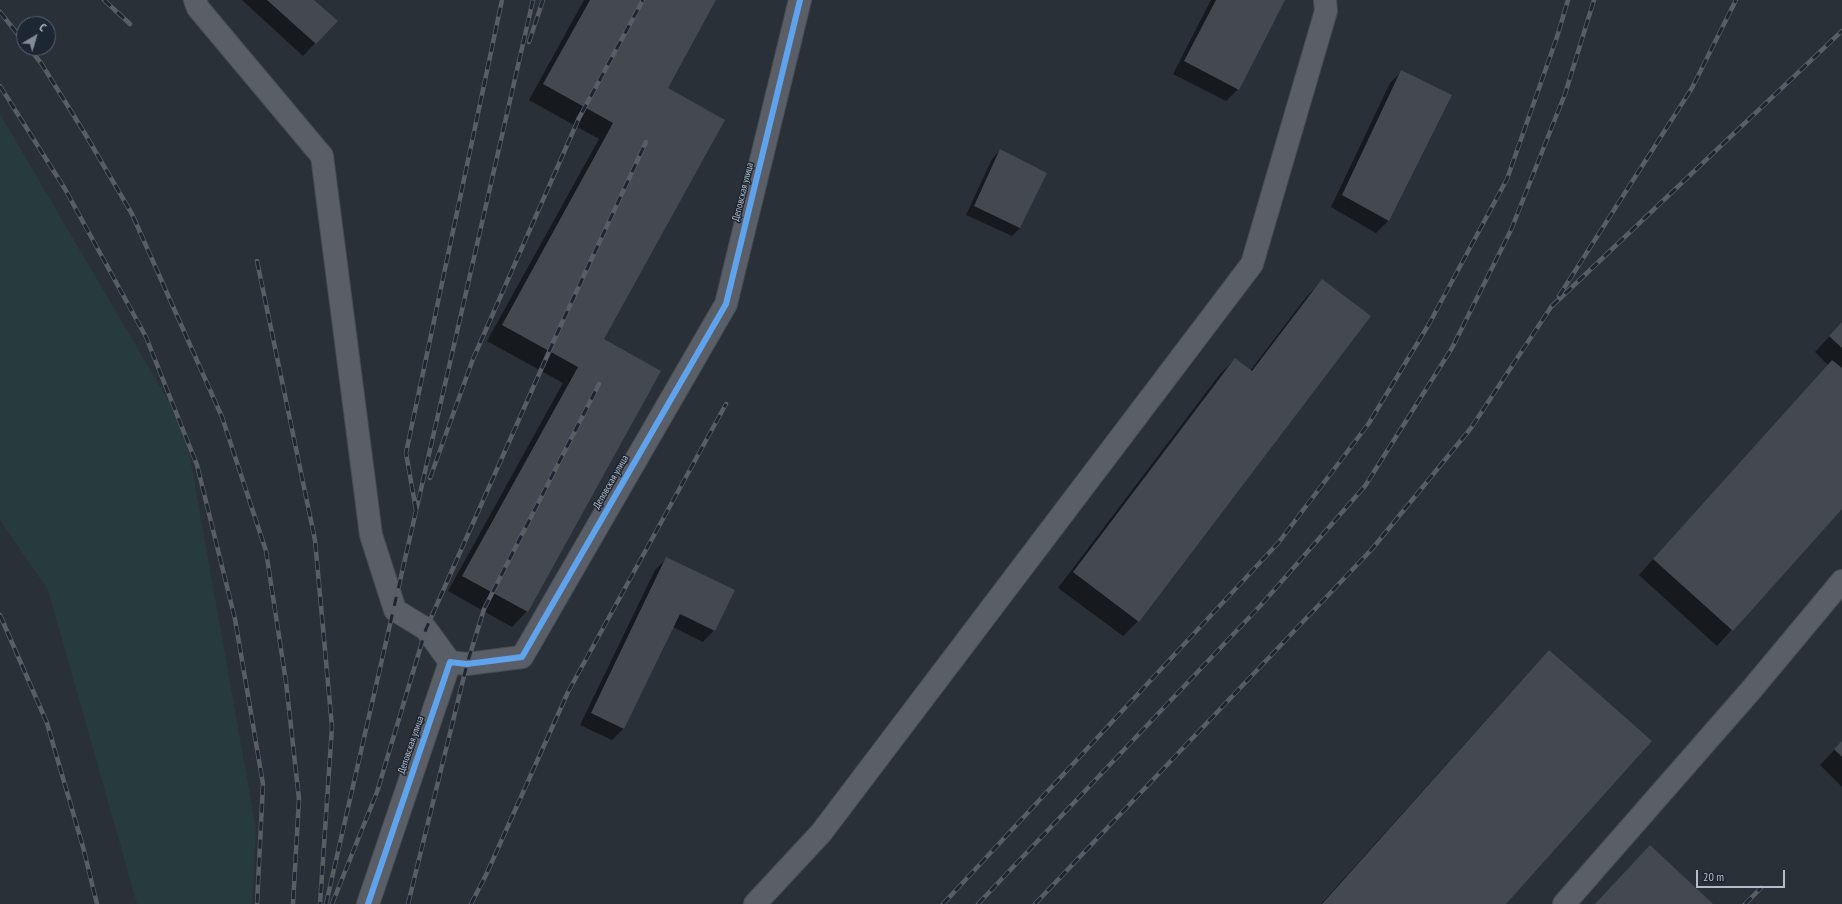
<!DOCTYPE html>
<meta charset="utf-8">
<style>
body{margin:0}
#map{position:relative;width:1842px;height:904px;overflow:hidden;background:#2a3038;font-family:"PT Sans Narrow",sans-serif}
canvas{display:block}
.north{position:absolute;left:16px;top:16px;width:40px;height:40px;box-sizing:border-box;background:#1d2633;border:1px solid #59626f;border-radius:50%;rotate:38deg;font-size:11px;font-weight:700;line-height:16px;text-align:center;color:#b4bcc9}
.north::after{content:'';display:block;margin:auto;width:14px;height:18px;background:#848b96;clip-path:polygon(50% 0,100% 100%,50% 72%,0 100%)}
.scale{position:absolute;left:1696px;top:870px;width:89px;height:18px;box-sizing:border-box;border:2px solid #b4bcc9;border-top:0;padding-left:5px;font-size:12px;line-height:14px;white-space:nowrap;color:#b4bcc9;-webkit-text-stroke:3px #1d2633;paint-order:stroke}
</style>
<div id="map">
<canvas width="1842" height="904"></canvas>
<div class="north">С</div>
<div class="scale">20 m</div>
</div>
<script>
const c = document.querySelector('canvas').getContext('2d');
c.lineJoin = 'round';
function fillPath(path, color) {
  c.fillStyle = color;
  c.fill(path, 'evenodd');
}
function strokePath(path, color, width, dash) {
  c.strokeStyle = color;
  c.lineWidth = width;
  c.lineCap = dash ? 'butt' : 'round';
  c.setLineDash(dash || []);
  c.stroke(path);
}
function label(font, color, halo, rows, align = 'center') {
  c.font = font + ' "PT Sans Narrow",sans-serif';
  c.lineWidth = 3;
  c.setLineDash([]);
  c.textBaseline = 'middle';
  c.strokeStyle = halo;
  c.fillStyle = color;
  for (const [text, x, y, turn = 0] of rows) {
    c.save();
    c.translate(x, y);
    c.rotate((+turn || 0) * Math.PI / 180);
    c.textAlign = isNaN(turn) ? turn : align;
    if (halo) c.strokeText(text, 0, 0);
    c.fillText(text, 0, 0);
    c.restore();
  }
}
fillPath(new Path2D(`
 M0,114L185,429L256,829L252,904H137L48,590L0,520Z`), '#273a3e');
fillPath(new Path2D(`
 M242,0H313L336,21L303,56Z
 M584,0H715L666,88L602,340L527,611L512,627L448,591L563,383L487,341L599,139L529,100Z
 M1211,0H1284L1238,89L1226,101L1173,74Z
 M1402,71L1451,95L1388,221L1376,233L1331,207L1390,83Z
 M1000,150L1045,173L1020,228L1012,236L966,215L992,159Z
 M1322,281L1138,621L1123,636L1058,588L1220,374L1235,359L1250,371L1307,296Z
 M1842,323V507L1717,646L1639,575L1828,365L1815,352Z
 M667,558L714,630L703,642L673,627L624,728L612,740L580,725L655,570Z
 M1549,651L1504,904H1321L1534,667Z
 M1842,742V787L1820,765Z`), '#0007');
fillPath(new Path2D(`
 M267,0H314L338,21L316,44Z
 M590,0H716L668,88L725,120L604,339L661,371L528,612L462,576L578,367L502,325L613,123L543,84Z
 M1216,0H1285L1239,90L1184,61Z
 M1401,70L1452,95L1389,221L1342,195Z
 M1000,149L1047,173L1020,228L974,206Z
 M1322,279L1371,316L1139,622L1073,572L1235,358L1252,371Z
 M1842,322V348L1829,336Z
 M1832,360L1842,368V509L1733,631L1653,559Z
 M666,557L735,590L715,631L680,614L624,729L591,713Z
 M1549,650L1652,741L1506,904H1322Z
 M1842,741V757L1834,749Z
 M1650,845L1713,904H1595Z`), '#444950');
const minor = new Path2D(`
 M195,0L198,8L322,156L371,535L395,610L426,629L450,662
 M450,662L467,664L522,657L726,304L800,0
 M368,904L450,662
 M755,904L821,833L1252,264L1326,11L1325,0
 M1564,904L1752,689L1842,581`);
strokePath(minor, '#484c53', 24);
strokePath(minor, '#5a5e66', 22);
const rail = new Path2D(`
 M104,0L130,24
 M0,12L24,42
 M529,42L543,0
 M29,48L41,63L84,132L132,214L222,417L266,551L286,682L299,799L293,904
 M0,86L65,189L146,337L197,465L235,619L263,784L257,904
 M257,261L315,540L332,727L320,904
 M1559,296L1692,88L1736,0
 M430,478L473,359L579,118L643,0
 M416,510L406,453L502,0
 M0,615L47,723L83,847L97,904
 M326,904L533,0
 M332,904L377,792L426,629L560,327L646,142
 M408,904L467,664L484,609L599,384
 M471,904L486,875L568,692L726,404
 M943,904L1279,542L1369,423L1429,324L1507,179L1557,37L1568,0
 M978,904L1261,605L1365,486L1452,348L1511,230L1565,94L1594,0
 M1035,904L1372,549L1471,428L1551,307L1842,31
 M1745,904L1761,888`);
strokePath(rail, '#595d64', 4.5);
strokePath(rail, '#1d2633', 3, [9]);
strokePath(new Path2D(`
 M368,904L450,662L467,664L522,657L726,304L800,0`), '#60a3ed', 6);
label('10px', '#b4bcc9', '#1d2633', [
 ["Деповская улица",743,192,-76],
 ["Деповская улица",611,482,-60],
 ["Деповская улица",411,745,-71]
]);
</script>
